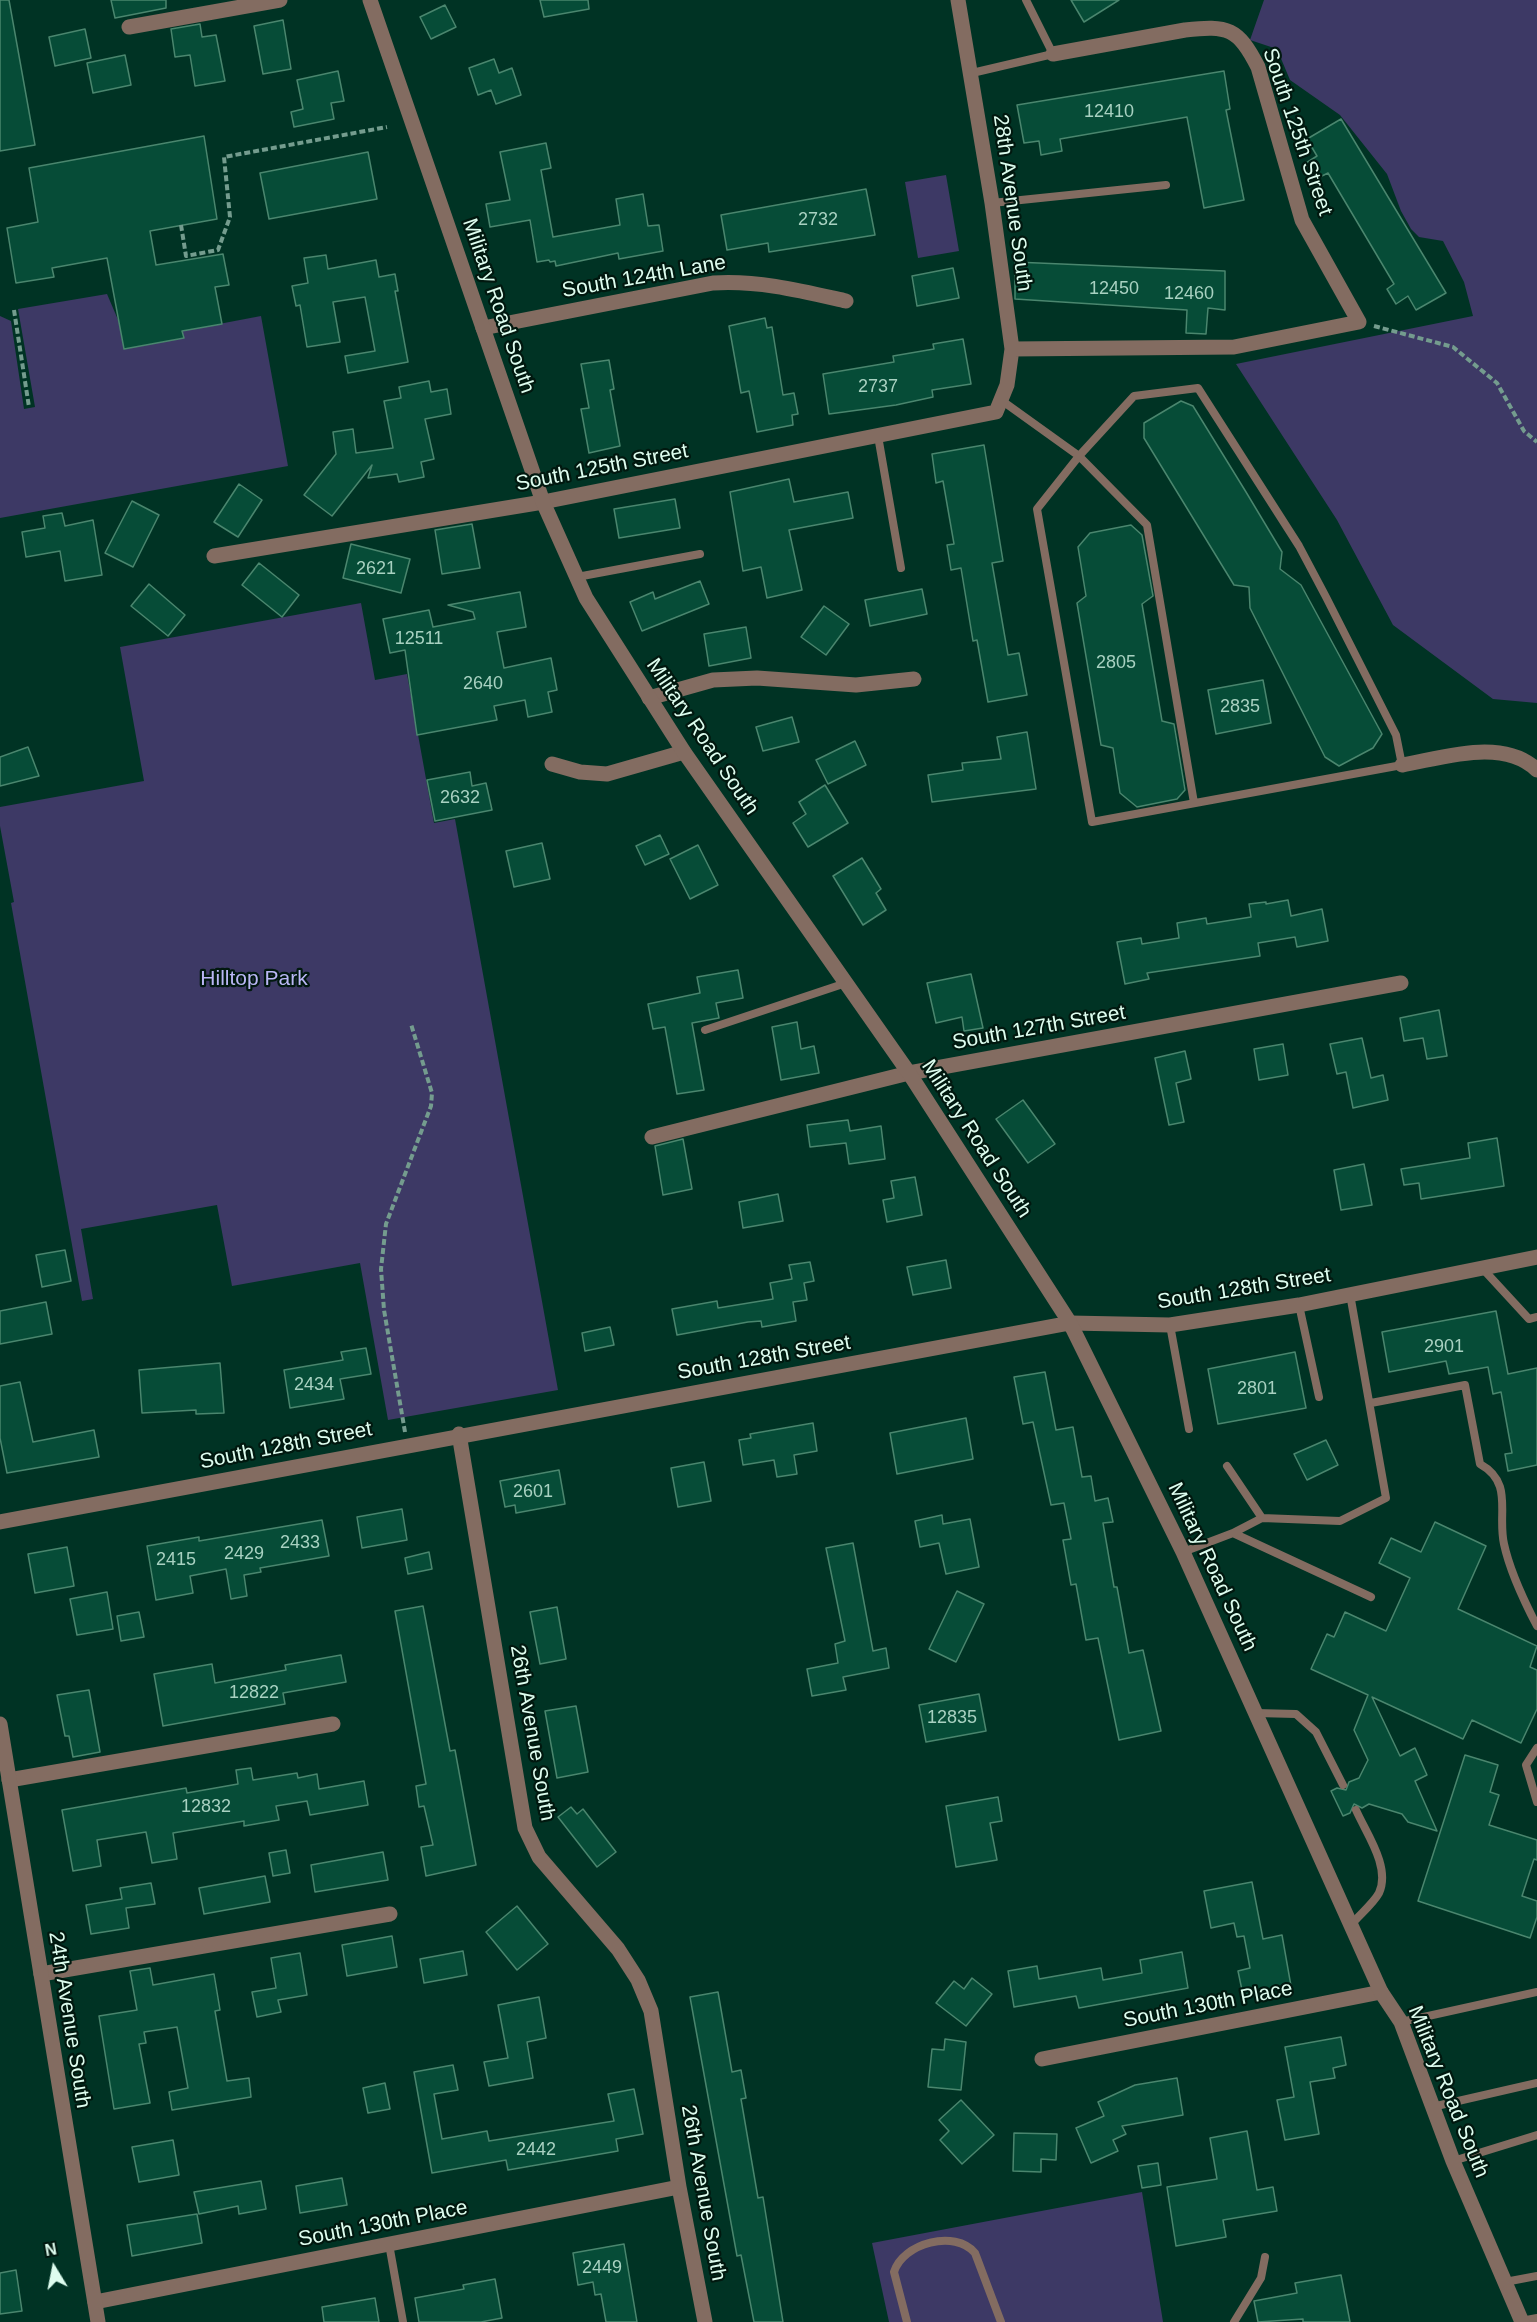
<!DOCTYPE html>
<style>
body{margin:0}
#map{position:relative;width:1537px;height:2322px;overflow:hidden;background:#003324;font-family:Helvetica,sans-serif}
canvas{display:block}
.north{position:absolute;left:24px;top:2238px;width:60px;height:60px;-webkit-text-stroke:4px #01180f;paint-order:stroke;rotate:350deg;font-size:16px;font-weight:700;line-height:24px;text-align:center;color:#defdef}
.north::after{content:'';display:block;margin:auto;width:21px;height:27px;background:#defdef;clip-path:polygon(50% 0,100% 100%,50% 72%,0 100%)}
</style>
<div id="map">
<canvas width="1537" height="2322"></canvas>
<div class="north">N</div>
</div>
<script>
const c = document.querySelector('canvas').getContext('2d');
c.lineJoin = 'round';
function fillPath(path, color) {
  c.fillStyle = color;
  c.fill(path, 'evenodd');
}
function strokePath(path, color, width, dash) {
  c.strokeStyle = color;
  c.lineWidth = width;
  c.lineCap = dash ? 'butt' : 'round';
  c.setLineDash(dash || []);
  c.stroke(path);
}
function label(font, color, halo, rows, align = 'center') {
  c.font = font + ' Helvetica,sans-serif';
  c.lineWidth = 4.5;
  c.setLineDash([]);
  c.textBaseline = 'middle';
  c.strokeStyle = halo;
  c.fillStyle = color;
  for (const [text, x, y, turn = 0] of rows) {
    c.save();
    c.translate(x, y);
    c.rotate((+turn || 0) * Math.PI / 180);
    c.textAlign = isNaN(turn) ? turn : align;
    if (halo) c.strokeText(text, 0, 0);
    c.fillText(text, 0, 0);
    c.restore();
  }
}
fillPath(new Path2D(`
 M1264,0H1537V703L1493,699L1393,625L1337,520L1236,364L1473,316L1464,282L1443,241L1419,237L1411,229L1401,211L1387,174L1340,115L1290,80L1277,49L1250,40Z
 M946,175L959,251L918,258L905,182Z
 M107,294L119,322L124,349L183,338L182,331L261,316L288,466L0,518V316L11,321L24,409L35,407L18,309Z
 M361,603L375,680L407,674L434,823L455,819L558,1390L388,1420L360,1263L232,1286L217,1205L81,1229L93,1299L82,1301L11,903L14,902L0,826V807L144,781L120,647Z
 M1142,2192L1163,2322H889L872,2243Z`), '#3d3965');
const building = new Path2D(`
 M0,0H9L35,145L0,151Z
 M111,0H166V8L115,18Z
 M540,0H588L589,9L544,17Z
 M1071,0H1119L1084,22Z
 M445,5L456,27L431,39L420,17Z
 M283,20L291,69L263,74L254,26Z
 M200,24L202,37L216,35L225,81L195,86L190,55L175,57L171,29Z
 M85,29L91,58L55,66L49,37Z
 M125,55L131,85L93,93L87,63Z
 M494,59L499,73L512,68L521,95L496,104L491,90L478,95L469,68Z
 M338,71L344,101L331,103L334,119L294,127L291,112L303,109L297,80Z
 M1224,71L1230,109L1226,110L1244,200L1204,208L1187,117L1060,139L1062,151L1041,155L1039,141L1024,143L1017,105Z
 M1341,119L1446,293L1416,310L1408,296L1396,304L1387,289L1394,284L1328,173L1316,179L1306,163L1317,156L1307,139Z
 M204,136L217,219L150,231L156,265L223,254L229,285L215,287L222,324L182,331L184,338L124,349L107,258L52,268L54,277L16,283L7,228L38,222L29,168Z
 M546,143L551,168L541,170L553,237L620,225L616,199L643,194L648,226L659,225L663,251L619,259L618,253L556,266L555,261L550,262L549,260L537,262L530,220L490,227L486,204L510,200L500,152Z
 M368,152L377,199L269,219L260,173Z
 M866,189L875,235L769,252L768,243L727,250L721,215Z
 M326,255L328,269L376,260L379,277L395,274L398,291H395L408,362L348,373L345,356L375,351L365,297L333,302L340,342L307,347L300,305L296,306L292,286L308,283L304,258Z
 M1015,262L1225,271V310L1208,308L1206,334L1186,333L1187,310L1015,299Z
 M953,268L959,298L917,306L912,276Z
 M765,318L767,328L772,327L783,395L794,393L798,414L792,415L793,425L757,432L749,391L741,393L729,326Z
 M963,339L971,384L932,390L933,397L896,405L829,414L823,374L894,362L893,356L934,349L933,344Z
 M609,360L614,389L610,390L620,446L589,453L581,409L589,408L581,364Z
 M429,381L431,392L447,389L451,414L425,419L434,459L421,462L424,477L399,482L397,474L368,478L372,465L332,516L304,495L336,454L333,432L353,429L356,453L393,448L384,401L401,398L399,387Z
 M1181,401L1193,406L1246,492L1282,552L1280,569L1301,585L1382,734L1373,748L1339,766L1325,757L1250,608L1249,587L1234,585L1144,438V423Z
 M984,445L1003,561L992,563L1008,655L1019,653L1027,695L988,702L977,640L973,641L961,568L951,570L947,545L954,544L943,481L936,483L932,454Z
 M789,479L794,502L848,492L853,518L789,530L802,590L767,598L761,567L743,571L730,492Z
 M239,484L262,500L238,537L214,522Z
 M675,499L680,528L619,538L614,509Z
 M132,501L159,515L133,567L105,553Z
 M62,513L65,526L93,520L102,575L65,581L60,551L26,557L22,532L45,528L43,516Z
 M472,524L480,568L442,574L435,530Z
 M1131,525L1142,535L1153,596L1142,604L1162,721L1174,724L1185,790L1177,799L1137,807L1120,793L1113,748L1101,745L1077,603L1086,596L1078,547L1090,533Z
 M351,544L410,559L401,593L343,578Z
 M259,563L299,595L282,617L242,585Z
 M700,581L709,604L642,631L630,602L653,592L655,599Z
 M149,584L185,615L168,636L131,606Z
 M922,589L927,614L870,626L865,600Z
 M520,592L526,627L497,632L504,668L551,658L557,690L548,692L552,712L528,717L525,700L494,706L497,720L417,735L405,650L390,653L383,619L429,610L433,627L475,619L473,612L448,605Z
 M824,606L849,624L826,655L801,637Z
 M746,627L751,658L709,666L704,634Z
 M1263,680L1271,723L1216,734L1208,690Z
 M792,717L799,742L763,751L756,727Z
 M1027,732L1036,789L932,802L928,775L963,770L962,763L1001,759L997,737Z
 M855,741L866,765L828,784L816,760Z
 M28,747L39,776L0,786V757Z
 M470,772L472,786L486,783L492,810L435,821L427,780Z
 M825,785L848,823L808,847L793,823L806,814L799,802Z
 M660,835L669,854L645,865L636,846Z
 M542,843L550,879L514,887L506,851Z
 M698,845L718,885L690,899L670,859Z
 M862,858L881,889L876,893L886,910L863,925L833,876Z
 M1288,900L1291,916L1322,909L1328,941L1297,947L1295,937L1258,943L1260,956L1147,973L1149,979L1125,984L1117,942L1141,938L1142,944L1179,938L1177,923L1206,918L1207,924L1251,917L1249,904L1266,902V904Z
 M738,970L743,998L716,1003L719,1018L692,1023L704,1090L677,1094L665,1027L653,1029L648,1004L700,993L697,977Z
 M971,974L983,1028L964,1031L962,1017L936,1023L927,983Z
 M1439,1010L1447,1056L1427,1059L1423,1038L1404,1041L1400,1018Z
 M797,1022L801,1049L814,1046L819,1073L781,1080L772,1027Z
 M1362,1038L1371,1078L1383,1075L1388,1100L1353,1108L1346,1072L1337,1074L1330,1044Z
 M1283,1044L1288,1075L1259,1080L1254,1049Z
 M1185,1051L1191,1079L1176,1083L1184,1122L1169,1125L1155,1058Z
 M1023,1100L1055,1144L1028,1163L996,1119Z
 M848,1120L850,1131L881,1126L885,1159L849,1164L846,1143L810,1147L807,1125Z
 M1497,1138L1504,1186L1421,1199L1419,1183L1404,1185L1401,1169L1470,1158L1468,1143Z
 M683,1139L692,1189L663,1195L655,1146Z
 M1364,1164L1372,1205L1341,1210L1334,1170Z
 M915,1177L922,1215L887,1222L883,1200L894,1198L891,1181Z
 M778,1194L783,1221L743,1228L739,1202Z
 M65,1250L71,1281L42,1287L36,1255Z
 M946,1260L951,1288L913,1295L907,1267Z
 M810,1262L814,1281L804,1283L807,1300L793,1302L796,1321L762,1327L761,1321L748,1322L677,1335L672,1309L717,1301L718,1308L773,1299L770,1283L792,1279L789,1265Z
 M46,1302L52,1334L0,1344V1311Z
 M1496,1311L1508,1374L1537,1368V1465L1508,1471L1505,1454L1512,1453L1501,1392L1493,1394L1488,1367L1449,1374L1446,1361L1389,1372L1382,1332Z
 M610,1327L614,1345L585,1351L582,1333Z
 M366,1348L371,1374L340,1379L344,1399L290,1408L284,1370L343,1360L341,1352Z
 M1295,1352L1306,1408L1218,1424L1208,1369Z
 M220,1363L224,1413L196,1414V1410L142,1413L139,1370Z
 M1045,1372L1056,1430L1073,1427L1082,1477L1091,1476L1095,1501L1108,1498L1113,1522L1103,1523L1114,1587H1117L1129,1653L1143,1650L1161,1731L1119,1740L1098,1638L1086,1640L1076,1584L1071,1585L1063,1540L1071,1539L1064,1503L1051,1505L1033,1422L1023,1424L1014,1377Z
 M20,1382L33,1442L94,1430L99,1457L7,1473L0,1438V1386Z
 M966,1418L973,1459L897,1474L890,1433Z
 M813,1423L817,1451L794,1455L797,1474L777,1477L774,1460L743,1465L739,1440L751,1438L750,1434Z
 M1326,1440L1338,1465L1307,1480L1294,1454Z
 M704,1462L711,1501L678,1507L671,1468Z
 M559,1470L565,1504L516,1513L515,1505L505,1507L500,1481Z
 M402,1509L407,1540L362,1548L357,1517Z
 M942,1515L943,1524L970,1519L979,1567L946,1574L939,1543L920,1547L915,1521Z
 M322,1520L329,1556L260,1568L261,1572L244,1575L247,1596L231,1599L226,1569L190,1576L193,1593L156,1600L147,1546L199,1537V1541Z
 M1435,1522L1486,1546L1458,1609L1537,1646L1530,1667L1537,1670V1709L1521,1743L1472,1720L1463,1739L1372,1697L1400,1756L1415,1748L1427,1775L1415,1781L1437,1831L1408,1822L1402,1814L1369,1804L1362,1808L1354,1804L1350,1813L1343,1816L1331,1791L1337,1788L1346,1790L1349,1782L1359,1778L1368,1760L1354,1730L1368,1695L1311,1669L1327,1634L1334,1637L1345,1612L1386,1631L1410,1578L1379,1563L1391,1538L1421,1552Z
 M853,1543L873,1651L886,1648L889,1668L843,1677L846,1690L812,1696L807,1669L838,1663L835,1644L845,1641L826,1548Z
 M67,1547L74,1586L35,1593L28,1554Z
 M429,1552L432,1569L408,1574L405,1558Z
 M957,1591L984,1604L956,1662L929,1649Z
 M107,1592L113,1629L77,1635L70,1599Z
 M423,1606L450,1751L455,1750L476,1865L426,1876L421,1847L433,1845L424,1806L419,1807L416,1786L426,1784L395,1611Z
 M557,1607L566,1659L540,1664L530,1612Z
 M139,1612L144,1637L121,1641L117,1616Z
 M341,1655L346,1682L283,1693L285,1704L163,1726L154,1674L212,1664L215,1683L286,1670L285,1665Z
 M89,1690L100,1752L73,1757L69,1736H65L57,1695Z
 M979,1694L986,1731L926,1742L919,1705Z
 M576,1706L588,1772L557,1778L545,1711Z
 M1465,1755L1498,1765L1490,1792L1499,1795L1489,1825L1537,1840V1860L1534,1859L1522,1896L1537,1901V1917L1530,1938L1418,1901Z
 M251,1768L253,1780L297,1773L298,1778L317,1774L319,1789L364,1781L368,1805L310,1815L307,1801L276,1806L279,1820L244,1826V1821L173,1833L177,1859L152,1863L146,1832L97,1840L101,1866L73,1871L62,1810L186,1788L187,1793L238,1784L236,1770Z
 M998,1797L1002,1821L990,1823L997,1860L956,1867L946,1806Z
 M571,1807L577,1814L583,1809L616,1852L597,1867L558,1817Z
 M286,1850L290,1873L273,1876L269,1853Z
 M383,1852L388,1880L315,1892L311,1865Z
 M265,1876L270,1902L204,1914L199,1888Z
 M1252,1882L1263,1939L1282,1935L1291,1986L1243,1995L1238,1971L1250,1968L1244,1936L1237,1937L1234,1923L1211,1928L1204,1891Z
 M151,1883L155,1904L126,1908L129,1928L91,1934L86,1905L122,1899L120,1888Z
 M517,1906L548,1944L517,1970L486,1932Z
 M392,1936L397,1967L347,1976L342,1945Z
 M463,1951L467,1975L424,1983L420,1959Z
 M1182,1952L1188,1988L1079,2008L1076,1996L1014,2007L1008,1971L1037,1966L1039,1979L1101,1968L1103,1980L1142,1973L1140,1960Z
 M300,1953L307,1995L278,2000L281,2012L257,2017L252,1992L276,1988L271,1958Z
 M150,1968L153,1985L214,1974L220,2010L215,2011L227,2081L249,2078L251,2097L172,2110L169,2092L188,2088L177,2027L144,2032L146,2043L139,2044L150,2103L114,2109L99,2016L137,2010L130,1971Z
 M972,1978L992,1994L966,2026L936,2003L954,1981L964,1989Z
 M718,1992L732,2072L741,2070L746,2098L741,2099L758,2198L763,2197L783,2322H754L741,2255L737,2256L690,1997Z
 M539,1997L546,2038L527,2042L533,2078L489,2086L484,2062L508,2058L498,2005Z
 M1341,2037L1346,2065L1333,2068L1335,2078L1310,2082L1319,2134L1285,2140L1277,2100L1294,2097L1285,2047Z
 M945,2039L966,2042L961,2090L928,2087L932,2049L944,2050Z
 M453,2065L458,2090L434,2094L442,2139L487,2131L489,2141L614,2121L608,2094L634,2089L643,2134L616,2139L618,2151L508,2170L506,2160L432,2173L414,2072Z
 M1177,2078L1183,2115L1122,2126L1126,2134L1113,2140L1118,2151L1091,2163L1076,2128L1104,2116L1098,2102L1135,2085Z
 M385,2083L390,2109L368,2113L363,2088Z
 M961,2100L994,2135L962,2164L940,2140L949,2131L939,2120Z
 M1247,2131L1257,2190L1273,2187L1277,2211L1223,2220L1226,2237L1176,2246L1167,2187L1217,2179L1210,2138Z
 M1014,2133L1057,2134L1056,2160L1041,2159V2172L1013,2171Z
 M173,2140L179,2175L139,2182L132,2147Z
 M1158,2163L1161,2185L1142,2188L1138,2166Z
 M342,2178L347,2205L300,2213L296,2186Z
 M261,2181L266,2209L239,2214L238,2206L199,2214L194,2192Z
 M197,2214L202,2243L132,2256L127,2225Z
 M624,2244L637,2322H606L601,2294L595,2295L593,2282L578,2285L573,2253Z
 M16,2270L22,2311L0,2314V2273Z
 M1341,2275L1350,2322H1303V2319L1258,2322L1254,2301L1297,2293L1295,2283Z
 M495,2279L502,2318L481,2322H419L415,2298L464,2289L463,2285Z
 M375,2298L379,2322H324L322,2307Z`);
fillPath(building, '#064c37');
strokePath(building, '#4a866e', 1.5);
strokePath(new Path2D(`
 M181,225L186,256L218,250L230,217L224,157L387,127
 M14,310L29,407
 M1374,326L1453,347L1497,383L1524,431L1537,442
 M405,1432L384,1310L381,1269L386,1224L431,1106L432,1093L411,1024`), '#749c8e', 4, [6, 3]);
strokePath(new Path2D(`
 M972,73L1053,54L1026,0
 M992,203L1166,185
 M1198,388L1299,546L1326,597L1396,735L1402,765L1092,822L1037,509L1079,456L1134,396Z
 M1001,400L1079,456L1147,525L1194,803
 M878,436L901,568
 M577,577L700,554
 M705,1030L846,983
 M1482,1268L1529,1319L1537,1317
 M1299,1305L1319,1397
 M1170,1325L1189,1429
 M1371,1403L1465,1385L1480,1464C1514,1483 1497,1513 1504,1544C1510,1572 1524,1601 1537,1626
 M1227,1466L1262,1518L1340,1521L1386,1498L1350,1294
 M1233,1533L1262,1518
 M1183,1552L1233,1533L1371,1597
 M1256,1713L1296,1714L1316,1732L1343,1785
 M1537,1748L1526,1765L1537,1802
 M1351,1925C1359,1915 1373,1904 1379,1893C1391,1867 1366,1833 1356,1810
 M1401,2022L1537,1992
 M1432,2107L1537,2083
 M1453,2161L1537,2135
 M389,2244L403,2322
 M1505,2282L1537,2276
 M1521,2321L1537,2318
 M907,2322L894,2272C903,2243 955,2229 975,2253L1001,2322
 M1234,2322L1261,2278L1265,2257`), '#836c61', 8);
strokePath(new Path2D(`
 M129,27L280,0
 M483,328L713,283C759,280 802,291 846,301
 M1012,349L1234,347L1359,322L1302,220L1258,67C1238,28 1228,25 1185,30L1053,54
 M214,556L543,502L996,412L1007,385L1012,349L992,203L958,0
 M649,698L713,680L757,678L856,685L914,679
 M552,764L580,772L607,774L684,752
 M1402,765C1443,758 1503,737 1537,770
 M652,1137L909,1073L1401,983
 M1070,1323L1170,1325L1299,1305L1537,1257
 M459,1434L525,1828L539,1857L618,1949L638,1980L651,2011L679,2187L705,2322
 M9,1780L333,1724
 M41,1974L390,1914
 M1042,2059L1381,1992
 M95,2302L679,2187`), '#836c61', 15);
strokePath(new Path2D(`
 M370,0L543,502L586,598L684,752L909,1073L1070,1323L1183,1552L1381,1992L1401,2022L1453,2161L1522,2322
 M0,1522L1070,1323
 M0,1724L98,2322`), '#836c61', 15);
label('18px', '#a8d1c1', null, [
 ["12410",1109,112],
 ["2732",818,220],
 ["12450",1114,289],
 ["12460",1189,294],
 ["2737",878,387],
 ["2621",376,569],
 ["12511",419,639],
 ["2805",1116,663],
 ["2640",483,684],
 ["2835",1240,707],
 ["2632",460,798],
 ["2901",1444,1347],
 ["2434",314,1385],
 ["2801",1257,1389],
 ["2601",533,1492],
 ["2433",300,1543],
 ["2429",244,1554],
 ["2415",176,1560],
 ["12822",254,1693],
 ["12835",952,1718],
 ["12832",206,1807],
 ["2442",536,2150],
 ["2449",602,2268]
]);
label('21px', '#defdef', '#01180f', [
 ["South 125th Street",1297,132,71],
 ["28th Avenue South",1012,203,82],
 ["South 124th Lane",644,277,-10],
 ["Military Road South",498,306,71],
 ["South 125th Street",602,468,-11],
 ["Military Road South",702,737,56],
 ["South 127th Street",1039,1028,-10],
 ["Military Road South",976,1139,57],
 ["South 128th Street",1244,1289,-9],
 ["South 128th Street",764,1358,-10],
 ["South 128th Street",286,1446,-11],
 ["Military Road South",1212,1567,65],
 ["26th Avenue South",532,1733,80],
 ["South 130th Place",1208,2005,-11],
 ["24th Avenue South",69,2020,81],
 ["Military Road South",1448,2092,68],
 ["26th Avenue South",703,2193,80],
 ["South 130th Place",383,2224,-11]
]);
label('21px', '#bab7f5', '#01180f', [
 ["Hilltop Park",254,979]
]);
</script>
